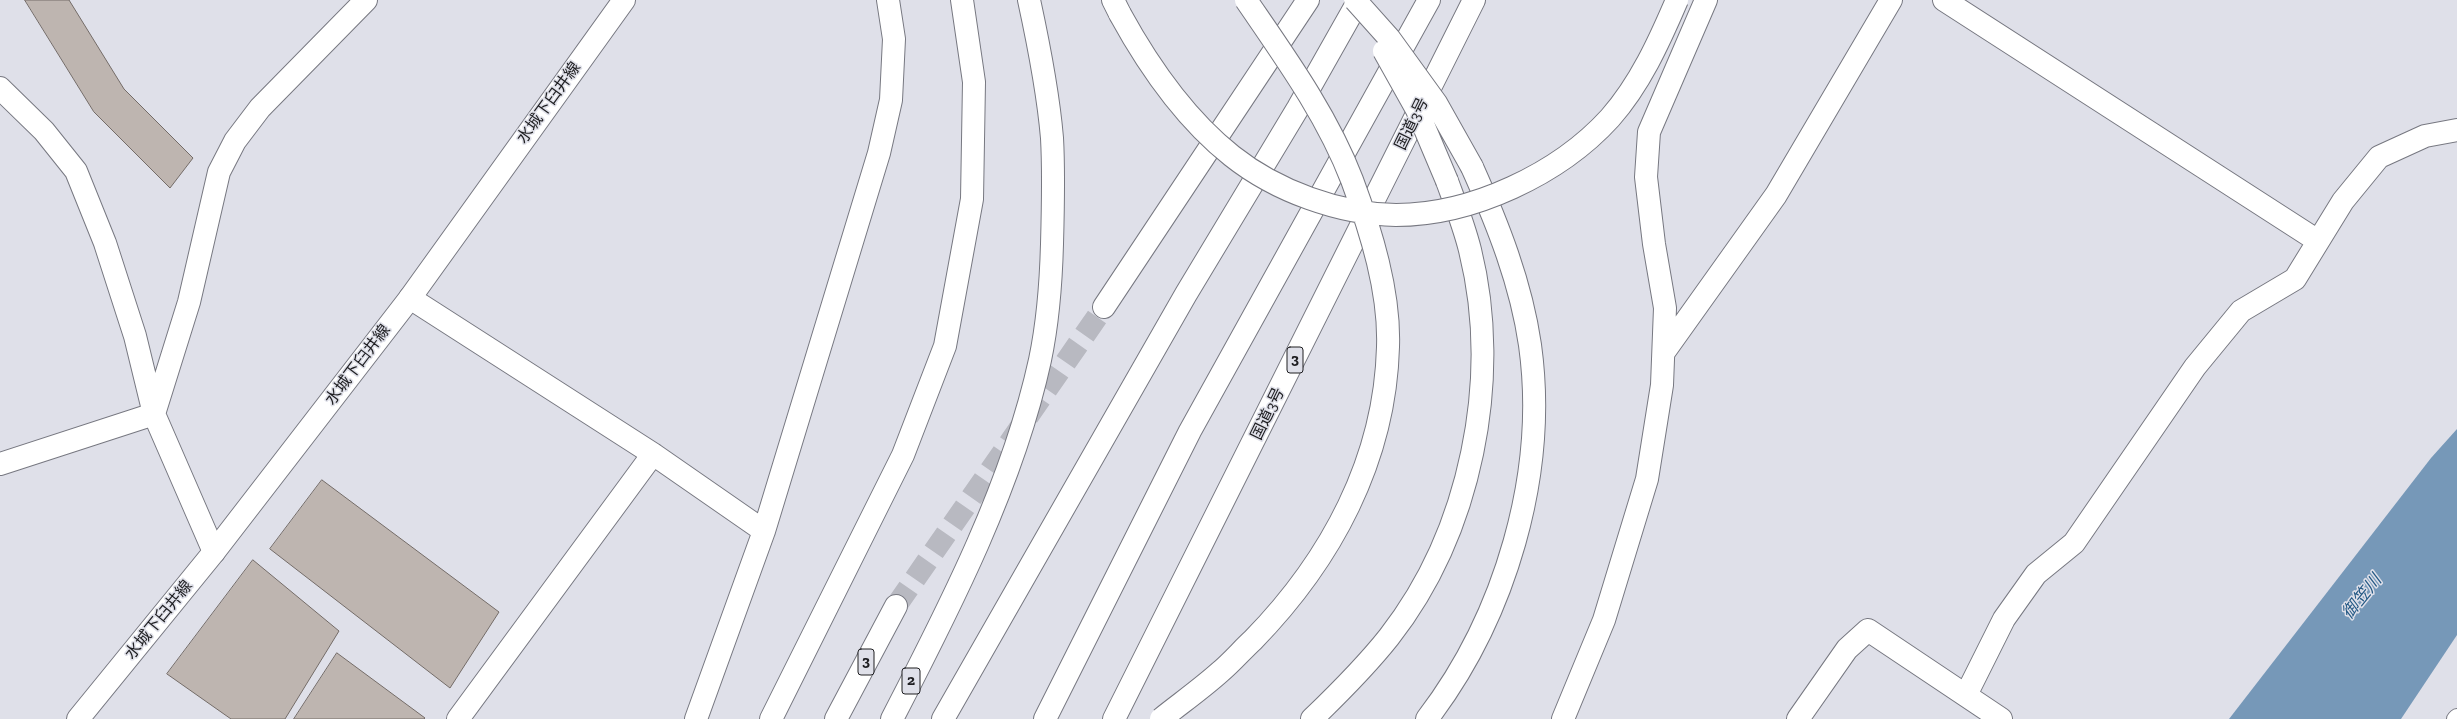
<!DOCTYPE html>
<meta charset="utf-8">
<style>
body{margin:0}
canvas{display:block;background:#dfe0e9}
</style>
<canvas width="2457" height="719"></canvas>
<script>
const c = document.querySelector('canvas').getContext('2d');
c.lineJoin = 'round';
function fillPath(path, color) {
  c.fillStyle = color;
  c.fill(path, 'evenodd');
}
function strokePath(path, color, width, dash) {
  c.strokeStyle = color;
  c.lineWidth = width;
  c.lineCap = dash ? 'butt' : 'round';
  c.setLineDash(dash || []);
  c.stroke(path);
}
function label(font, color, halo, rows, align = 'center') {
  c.font = font + ' "Zilla Slab","Noto Sans JP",serif';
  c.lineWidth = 3;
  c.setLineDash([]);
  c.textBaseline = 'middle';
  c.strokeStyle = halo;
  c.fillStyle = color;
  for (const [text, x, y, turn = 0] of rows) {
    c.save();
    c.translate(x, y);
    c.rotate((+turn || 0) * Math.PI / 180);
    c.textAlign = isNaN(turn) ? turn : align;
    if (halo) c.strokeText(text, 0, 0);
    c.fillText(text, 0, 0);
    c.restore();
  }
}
fillPath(new Path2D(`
 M2457,429V635L2401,719H2229L2431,458Z`), '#7698b8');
const building = new Path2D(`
 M25,0H69L124,89L193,158L170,188L94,112Z
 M322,480L499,612L450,688L270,549Z
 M253,560L339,631L285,719H231L167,674Z
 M337,653L425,718L424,719H294Z`);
fillPath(building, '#beb5b0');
strokePath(building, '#746c68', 1);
strokePath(new Path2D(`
 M896,606L1104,307`), '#b8b9c1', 22, [22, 11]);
const lane = new Path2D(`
 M2455,719L2457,717`);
const street = new Path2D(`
 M1944,0L2318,241
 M0,88L44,131L76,171L105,243L135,336L154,414L214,552
 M410,298L653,454L764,531
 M1664,352L1776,195L1891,0
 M0,464L154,414L189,302L219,172L235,141L260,108L366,0
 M1966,695L2004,619L2036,574L2074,543L2195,367L2241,311L2295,279L2343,201L2379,157L2425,136L2457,130
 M458,719L653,454
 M696,719L764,531L879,153L891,100L894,39L888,0
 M1563,719L1604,620L1647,479L1662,385L1665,308L1654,244L1646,177L1649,132L1706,0
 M1798,719L1847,649L1868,630L2001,719`);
const secondary = new Path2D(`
 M78,719L214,552L410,298L624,0`);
const highway = new Path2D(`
 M1113,0L1120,14
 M1104,307L1308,0
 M771,719L903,455L945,346L972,199L974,82L962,0
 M836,719L896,606
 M892,719C950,607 1013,484 1040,360C1048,322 1051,282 1052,244C1053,209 1054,173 1052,138C1048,91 1039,46 1029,0
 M943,719L1186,294L1298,108L1359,0
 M1045,719L1190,431L1429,0
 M1114,719L1474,0
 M1312,719C1339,693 1366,666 1389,637C1471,532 1502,379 1470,250C1464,226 1455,203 1447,181
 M1427,719C1505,617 1548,474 1530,345C1521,283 1498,225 1472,167`);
strokePath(lane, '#777881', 18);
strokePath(street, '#777881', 24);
strokePath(secondary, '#777881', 24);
strokePath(highway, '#777881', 24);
strokePath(lane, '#fff', 16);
strokePath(street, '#fff', 22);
strokePath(secondary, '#fff', 22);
strokePath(highway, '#fff', 22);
const highwayBridge = new Path2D(`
 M1355,0L1389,38L1436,103L1472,167
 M1120,14C1149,67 1184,118 1232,156C1276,191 1339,214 1396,215C1472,215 1559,174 1610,118C1640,84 1659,42 1677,0
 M1384,51L1417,110L1447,181
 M1161,719C1181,703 1201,689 1220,672C1232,662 1242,650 1253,640C1331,560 1385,460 1388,347C1390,292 1371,231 1352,180C1327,115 1285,57 1246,0`);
strokePath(highwayBridge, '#777881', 24, []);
strokePath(highwayBridge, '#fff', 22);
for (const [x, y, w] of [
 [1295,360,16],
 [866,662,16],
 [911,681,18]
]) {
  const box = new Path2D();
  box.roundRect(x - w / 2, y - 13, w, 26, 3);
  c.fillStyle = '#dfe0e9';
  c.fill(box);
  strokePath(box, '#1e1e21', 1);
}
label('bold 15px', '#1e1e21', null, [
 ["3",1295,360],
 ["3",866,662],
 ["2",911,681]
]);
label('16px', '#1e1e21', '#dfe0e9', [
 ["水城下臼井線",549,103,-54],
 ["国道3号",1412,124,-64],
 ["水城下臼井線",358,365,-53],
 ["国道3号",1268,414,-64],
 ["水城下臼井線",159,620,-51]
]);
label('italic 17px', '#245985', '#dfe0e9', [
 ["御笠川",2362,597,-51]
]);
</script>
